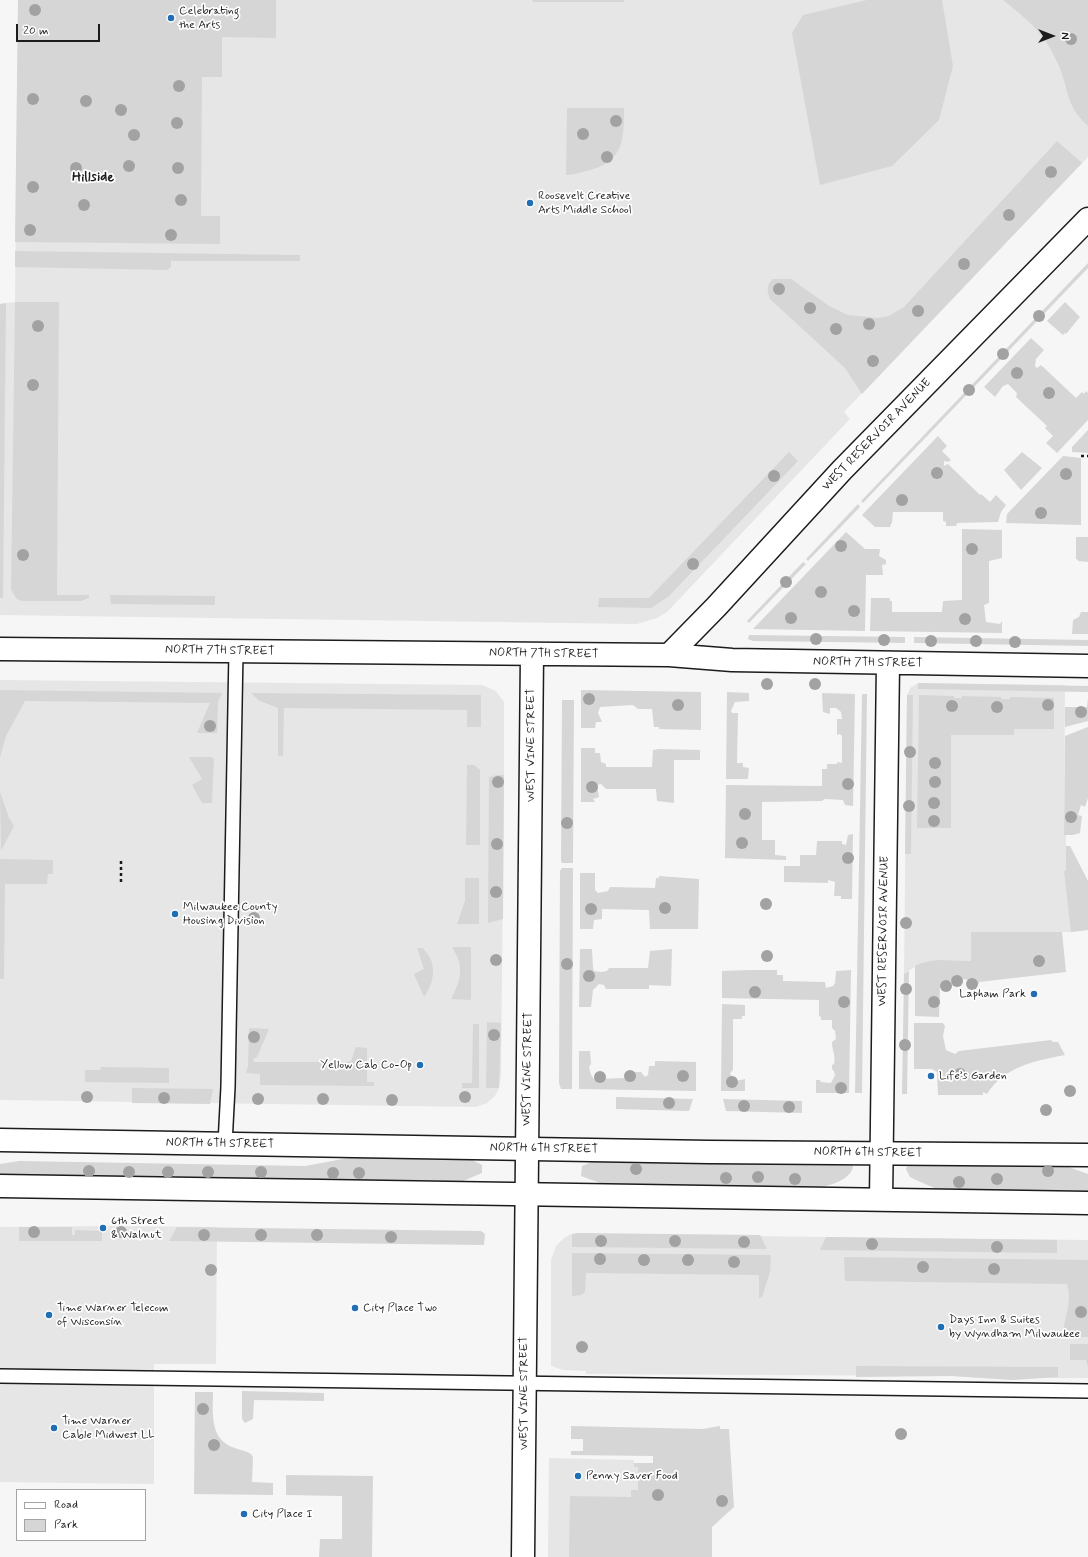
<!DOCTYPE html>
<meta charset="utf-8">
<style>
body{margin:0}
#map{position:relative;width:1088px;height:1557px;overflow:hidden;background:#f6f6f6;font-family:Mynerve,sans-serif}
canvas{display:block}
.legend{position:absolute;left:16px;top:1489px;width:130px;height:52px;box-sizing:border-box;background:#fff;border:1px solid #a4a4a4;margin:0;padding:5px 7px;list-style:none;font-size:12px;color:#1c1c1c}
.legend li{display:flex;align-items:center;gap:8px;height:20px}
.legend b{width:20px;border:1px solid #a4a4a4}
.north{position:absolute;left:1032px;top:16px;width:40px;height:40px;-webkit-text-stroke:3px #fff;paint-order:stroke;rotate:90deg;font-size:11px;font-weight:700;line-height:16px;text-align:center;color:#1c1c1c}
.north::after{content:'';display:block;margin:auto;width:14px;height:18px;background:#1c1c1c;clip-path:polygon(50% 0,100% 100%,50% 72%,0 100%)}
.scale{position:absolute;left:16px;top:24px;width:84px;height:18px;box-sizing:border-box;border:2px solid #1c1c1c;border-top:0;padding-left:5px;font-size:12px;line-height:14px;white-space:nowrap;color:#1c1c1c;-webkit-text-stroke:3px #fff;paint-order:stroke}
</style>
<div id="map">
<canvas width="1088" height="1557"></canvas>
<ul class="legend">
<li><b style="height:5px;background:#fff"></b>Road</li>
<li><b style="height:11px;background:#d6d6d6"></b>Park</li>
</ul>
<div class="north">N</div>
<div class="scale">20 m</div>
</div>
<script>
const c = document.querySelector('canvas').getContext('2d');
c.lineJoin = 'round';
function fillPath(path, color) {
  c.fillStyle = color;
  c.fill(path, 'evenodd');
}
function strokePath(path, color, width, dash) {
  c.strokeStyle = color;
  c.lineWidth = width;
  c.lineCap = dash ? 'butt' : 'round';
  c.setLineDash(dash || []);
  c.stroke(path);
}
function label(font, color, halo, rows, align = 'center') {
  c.font = font + ' Mynerve,sans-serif';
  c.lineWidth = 3.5;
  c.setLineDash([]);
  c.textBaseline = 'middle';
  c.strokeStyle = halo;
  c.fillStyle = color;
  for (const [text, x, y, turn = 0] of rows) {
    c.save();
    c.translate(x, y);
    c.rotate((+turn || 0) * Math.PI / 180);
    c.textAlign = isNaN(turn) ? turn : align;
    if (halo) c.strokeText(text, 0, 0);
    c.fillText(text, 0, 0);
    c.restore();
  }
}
fillPath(new Path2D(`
 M18,0H1088V157L844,412L850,419L667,612L657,618L637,624L0,615V304L15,302Z
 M0,680L482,685L496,691L504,702V775L501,1074L499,1088L495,1096L487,1103L476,1107L0,1100Z
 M918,683L1065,685L1064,834L1066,835V846H1070L1088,881V930L1071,932H971V961L936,960L921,963L904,974L907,695L911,687Z
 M106,1226L217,1227L216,1364H154V1484L0,1482V1227Z
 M571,1234L1088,1240V1378H1024L1013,1380L952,1376L586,1374V1371L563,1370L551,1366V1260L556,1246L564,1238Z
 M549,1458L634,1460V1465L703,1466L706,1557H548Z`), '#e6e6e6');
fillPath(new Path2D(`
 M18,0H276V38L222,37V77H202L201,216H220V244L15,242Z
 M532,0H624V2H533Z
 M867,0H942L953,66L939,120L892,166L820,185L792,33L803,15Z
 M1003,0H1088V126C1064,104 1070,90 1058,64C1044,32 1030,22 1003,0Z
 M567,108H624C624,138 624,161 590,170C582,172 574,175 566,175Z
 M1057,141L1082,163L862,394L845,368L770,299C767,291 766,285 773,279H791L829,306L848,315L878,318L889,316L904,307Z
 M15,251L300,255V261H171V267L167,270L15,267Z
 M1088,263V268L863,503L861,501Z
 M15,302H59L57,595H89V598L81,601H22L17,599L11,590Z
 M1065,302L1080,317L1066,334L1065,333L1063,335L1047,321Z
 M6,303L3,598H0V304Z
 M1031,338L1044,350L1036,359L1035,366L1037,368L1041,365L1076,398L1082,392L1084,394L1086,391L1088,393V420L1057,453L1046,443L1053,436L1045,428L1047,426L1016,397L1017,393L1008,384L1003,386L995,397L984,387Z
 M1088,430V453L1072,452V447Z
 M938,436L947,446L942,451L951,460L948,462L944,461V466L948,464L980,495L981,494L990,502L996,495L1006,505L1001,512L998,522L957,523L956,526H946V522L943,521V512H893L892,523L891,524L890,527H875L862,515Z
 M789,452L798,461L669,596L651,608L598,607L599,598H649Z
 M1022,452L1042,468L1021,490L1004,470Z
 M1063,456L1081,458V525L1006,523L1007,514Z
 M858,504L860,507L808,561L806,559Z
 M962,529L1002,530V558L989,561V603L984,605L986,622L1000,624L1002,621V633L870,631L871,598H890V601H892V612H942L943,601L962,600Z
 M846,532L865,549H880L879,556L886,560V564L882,565L883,575H866L865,631L753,629Z
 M1076,537H1088V562L1078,561V560L1076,559Z
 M803,562L806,564L749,623L747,621Z
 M110,595L215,596V605L111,604Z
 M1081,612H1088V634H1072L1073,620L1079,617Z
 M749,635L905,637V643L753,641L748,639Z
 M914,637L1088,640V646L914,643Z
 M918,683L1088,686V692L918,689Z
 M0,690L222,693L218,702L217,733H197L210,703L25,701L6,736L0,757Z
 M581,690L701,692V730L659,729V727H654L652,709H638L633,705L600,707L598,713L602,722H596L595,728H581Z
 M727,692L749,693V701L735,702L731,711L732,713H738L737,763H743V767L749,768L748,779H726Z
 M251,693L481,695V727H467V710L284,708L283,756H278V708L258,700Z
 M822,693L855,694L853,806L845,805L843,800L825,799L822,801L762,802V840H775V855L786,856V860L725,858L726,785L822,786V769H827V764H837V762L842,763V736L840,734L837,735V719H842L841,712L836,708H830V714L823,712Z
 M862,694H867L862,1093H855Z
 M907,695H913L911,854H905Z
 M919,695L954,696V698H962V696L1001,697V699H1010V697L1054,698V729H1014V735H951V828H917Z
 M1088,698V721L1065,727V707H1087Z
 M562,700H574L573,863H562L561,861Z
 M1088,727V798L1085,807L1081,805L1078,815L1082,816L1080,833L1073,835H1064L1065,736Z
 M581,748H595V753H600L601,762L606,764V767H652L653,750L659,749L700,750V760H674V803L657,801L656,789H606L601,784L597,785L599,797L593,799L595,802H581Z
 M189,757H211L214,759L212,803H202L192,785L202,779Z
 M467,765H474L480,770V845H466Z
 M497,775H504L503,919L488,923L489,777Z
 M0,792L9,818L14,826L1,851Z
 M853,834L852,899H841V896H834L835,882L828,880V883L784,882V866H800V855H816L817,841H842V844L846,845L848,835Z
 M1066,846H1070L1088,881V930L1071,932L1064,871H1066Z
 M0,859L53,860V874H48L47,884H5L4,979H0Z
 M562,868H573L572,1089H561L559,1083L560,871Z
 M580,873H595V890L598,893L608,891L610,887L655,888L656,878H659V876L699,879L698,929H650L649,910L602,909V919L594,920L593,929H580Z
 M465,878H479V924H457L465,901Z
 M971,932H1062L1066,972L979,982V984C964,976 954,978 940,986L939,1017L915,1016V966C931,957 952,961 971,961Z
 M452,947H471V1000L451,999C461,980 465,967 452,947Z
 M417,948H422C438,961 435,982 424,997L414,974L424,969Z
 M580,949H592L593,968L594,971L601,972L607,971L609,968H648L650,951L672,949L671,986L649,985V989H606L604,985L599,984L593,990L591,1007H579Z
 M749,970H777V975H783V981L825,982L826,988L833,986L835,983L836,971L851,970L849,1093H816V1080H820L821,1082L831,1083L835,1075L834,1071L832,1069V1065L834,1064C836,1055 832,1051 832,1042L836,1039L835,1031L832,1028V1020H821V1017L819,1016V1000L722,998V971Z
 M909,971L907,1094H902L904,974Z
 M722,1004L745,1005V1016H742V1019H733V1070L730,1073L733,1079L736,1081L745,1079V1091H721Z
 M487,1022L501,1023L499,1088H486Z
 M914,1023H943L945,1026L943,1036L946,1050L955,1054L959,1051L1051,1040L1053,1042H1058L1065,1055C1035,1061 1005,1066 987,1094L983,1092V1095H938L937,1072L932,1069H914Z
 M473,1024H479V1088H462V1083H472Z
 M249,1028L269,1029L257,1057L253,1059L254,1062H348L351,1061L356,1047L367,1048V1082H374V1086L260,1085V1074L246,1073L248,1066Z
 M579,1051H590L591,1064L589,1067L591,1075L594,1079L625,1078L626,1072H641L645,1077L648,1075L649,1066H655V1061L696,1062V1091L579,1089Z
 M101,1067L169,1068V1083L85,1082V1070H100Z
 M132,1088L213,1089L210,1104L132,1103Z
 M616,1097L693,1099L689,1111L616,1109Z
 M723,1099L802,1101V1113L726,1111Z
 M364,1155L466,1157L482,1165V1173L456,1184L10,1176L0,1174V1164L19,1161L305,1166Z
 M594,1161L850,1162L853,1167C849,1182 826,1186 813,1189L603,1184L581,1176L582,1166Z
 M908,1163L1060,1164L1088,1174V1193L939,1190L916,1180L910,1177L906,1169Z
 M19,1227H72V1235H75V1230L102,1231V1241H19Z
 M177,1227L481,1231L485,1234L484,1245L169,1241Z
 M578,1233L760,1235L767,1249L572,1247V1234Z
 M826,1237L1057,1240V1253L820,1250Z
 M572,1253L771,1255L770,1272L762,1297L759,1298V1275L586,1273L585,1292L581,1295L572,1296Z
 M844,1257L1088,1260V1337H1063C1063,1319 1073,1303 1067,1284L845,1281Z
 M1070,1344H1088V1367L1086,1360H1070Z
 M856,1366L1058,1367V1377L1013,1380L952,1376L856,1377Z
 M242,1391L324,1393V1401L254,1400L253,1419L245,1423L242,1419Z
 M195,1392H213C213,1408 210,1432 225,1443C232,1449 243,1449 251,1454L253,1457L252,1482L273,1483V1495L194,1494Z
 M571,1426L703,1429L720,1426V1429H729L734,1507L712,1527V1557H569L570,1496L631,1497V1490H638V1467H634V1463H653V1456L571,1455V1451H583V1439H571Z
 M286,1475L373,1476L372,1557H319L320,1539H342V1496L286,1495Z`), '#d6d6d6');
const service = new Path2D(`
 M225,1144L228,1087L236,651
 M0,1376L1088,1391`);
const minor = new Path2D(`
 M0,649L669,655L732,660L1088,666
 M669,655L716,607L842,470L1088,219
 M881,1199L888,663
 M523,1557L532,654`);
const secondary = new Path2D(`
 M0,1140L709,1152L1088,1155
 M0,1186L1088,1203`);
strokePath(service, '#1c1c1c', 16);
strokePath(minor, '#1c1c1c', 25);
strokePath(secondary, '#1c1c1c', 25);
strokePath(new Path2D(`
 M1081,456H1088
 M121,861V883`), '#1c1c1c', 2.5, [3, 3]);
strokePath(service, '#fff', 13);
strokePath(minor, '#fff', 22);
strokePath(secondary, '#fff', 22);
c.fillStyle = '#a2a2a2';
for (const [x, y] of [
 [35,10],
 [1071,39],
 [179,86],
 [33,99],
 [86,101],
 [121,110],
 [616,121],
 [177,123],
 [583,134],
 [134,135],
 [607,157],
 [129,166],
 [76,168],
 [178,168],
 [1051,172],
 [33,187],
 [181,200],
 [84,205],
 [1009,215],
 [30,230],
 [171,235],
 [964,264],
 [779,289],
 [810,308],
 [918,311],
 [1039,316],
 [869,324],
 [38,326],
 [836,329],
 [1003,354],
 [873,361],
 [1017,373],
 [33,385],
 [969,390],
 [1049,393],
 [937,473],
 [1066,474],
 [774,476],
 [902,500],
 [1041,513],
 [841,546],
 [972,549],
 [23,555],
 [693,564],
 [786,582],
 [821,592],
 [854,611],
 [791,618],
 [965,619],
 [816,639],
 [884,640],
 [931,641],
 [976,641],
 [1015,642],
 [767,684],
 [815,684],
 [589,699],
 [678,705],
 [1048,705],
 [952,706],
 [997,707],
 [1081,712],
 [210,726],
 [910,752],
 [935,763],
 [498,782],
 [935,782],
 [848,784],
 [592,787],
 [934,803],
 [909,806],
 [745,814],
 [1071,817],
 [934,821],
 [567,823],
 [742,843],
 [497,844],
 [848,858],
 [496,892],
 [766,904],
 [665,908],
 [591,909],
 [254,918],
 [906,923],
 [767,956],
 [496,960],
 [1039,961],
 [567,964],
 [589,976],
 [957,981],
 [972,984],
 [946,986],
 [906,989],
 [755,992],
 [844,1002],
 [934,1002],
 [494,1035],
 [254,1037],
 [905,1045],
 [960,1074],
 [630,1076],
 [683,1076],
 [600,1077],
 [732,1082],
 [841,1088],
 [1070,1091],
 [87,1097],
 [465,1097],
 [164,1098],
 [258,1099],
 [323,1099],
 [392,1100],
 [669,1103],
 [744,1106],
 [789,1107],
 [1046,1110],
 [636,1169],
 [89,1171],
 [1048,1171],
 [129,1172],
 [168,1172],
 [208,1172],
 [261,1172],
 [333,1173],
 [359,1173],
 [758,1177],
 [726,1178],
 [795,1179],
 [997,1179],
 [959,1182],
 [34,1232],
 [121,1232],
 [204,1235],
 [261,1235],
 [317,1235],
 [391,1237],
 [601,1241],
 [675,1241],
 [744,1242],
 [872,1244],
 [997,1247],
 [600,1259],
 [644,1260],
 [688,1260],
 [734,1262],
 [923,1267],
 [994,1269],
 [211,1270],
 [1081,1312],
 [582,1347],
 [203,1409],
 [901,1434],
 [214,1445],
 [658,1495],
 [722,1501]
]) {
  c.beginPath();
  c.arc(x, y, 6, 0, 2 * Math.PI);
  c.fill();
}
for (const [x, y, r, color] of [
 [171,18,4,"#1f6fb2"],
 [530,203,4,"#1f6fb2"],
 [175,914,4,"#1f6fb2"],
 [1034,994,4,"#1f6fb2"],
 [420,1065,4,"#1f6fb2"],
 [931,1076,4,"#1f6fb2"],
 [103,1228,4,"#1f6fb2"],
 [355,1308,4,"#1f6fb2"],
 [49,1315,4,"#1f6fb2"],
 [941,1327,4,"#1f6fb2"],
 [54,1428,4,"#1f6fb2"],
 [578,1476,4,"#1f6fb2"],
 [244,1514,4,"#1f6fb2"]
]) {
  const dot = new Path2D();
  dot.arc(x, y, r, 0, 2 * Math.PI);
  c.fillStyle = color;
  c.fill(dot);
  strokePath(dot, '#fff', 1.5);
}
label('12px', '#1c1c1c', '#fff', [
 ["Celebrating",179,11],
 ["the Arts",179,25],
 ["Roosevelt Creative",538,196],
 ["Arts Middle School",538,210],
 ["Milwaukee County",183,907],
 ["Housing Division",183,921],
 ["Lapham Park",1026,994,"right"],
 ["Yellow Cab Co-Op",412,1065,"right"],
 ["Life’s Garden",939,1076],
 ["6th Street",111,1221],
 ["& Walnut",111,1235],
 ["Time Warner Telecom",57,1308],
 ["of Wisconsin",57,1322],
 ["City Place Two",363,1308],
 ["Days Inn & Suites",949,1320],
 ["by Wyndham Milwaukee",949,1334],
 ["Time Warner",62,1421],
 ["Cable Midwest LL",62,1435],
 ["Penny Saver Food",586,1476],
 ["City Place I",252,1514]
], 'left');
label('12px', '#1c1c1c', '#fff', [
 ["WEST RESERVOIR AVENUE",877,435,-46],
 ["NORTH 7TH STREET",220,651,1],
 ["NORTH 7TH STREET",544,654,1],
 ["NORTH 7TH STREET",868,663,1],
 ["WEST VINE STREET",531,745,-90],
 ["WEST RESERVOIR AVENUE",884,931,-89],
 ["WEST VINE STREET",528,1069,-89],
 ["NORTH 6TH STREET",220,1144,1],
 ["NORTH 6TH STREET",544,1149,1],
 ["NORTH 6TH STREET",868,1153,1],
 ["WEST VINE STREET",524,1393,-90]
]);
label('bold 14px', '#1c1c1c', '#fff', [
 ["Hillside",93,178]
]);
</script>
